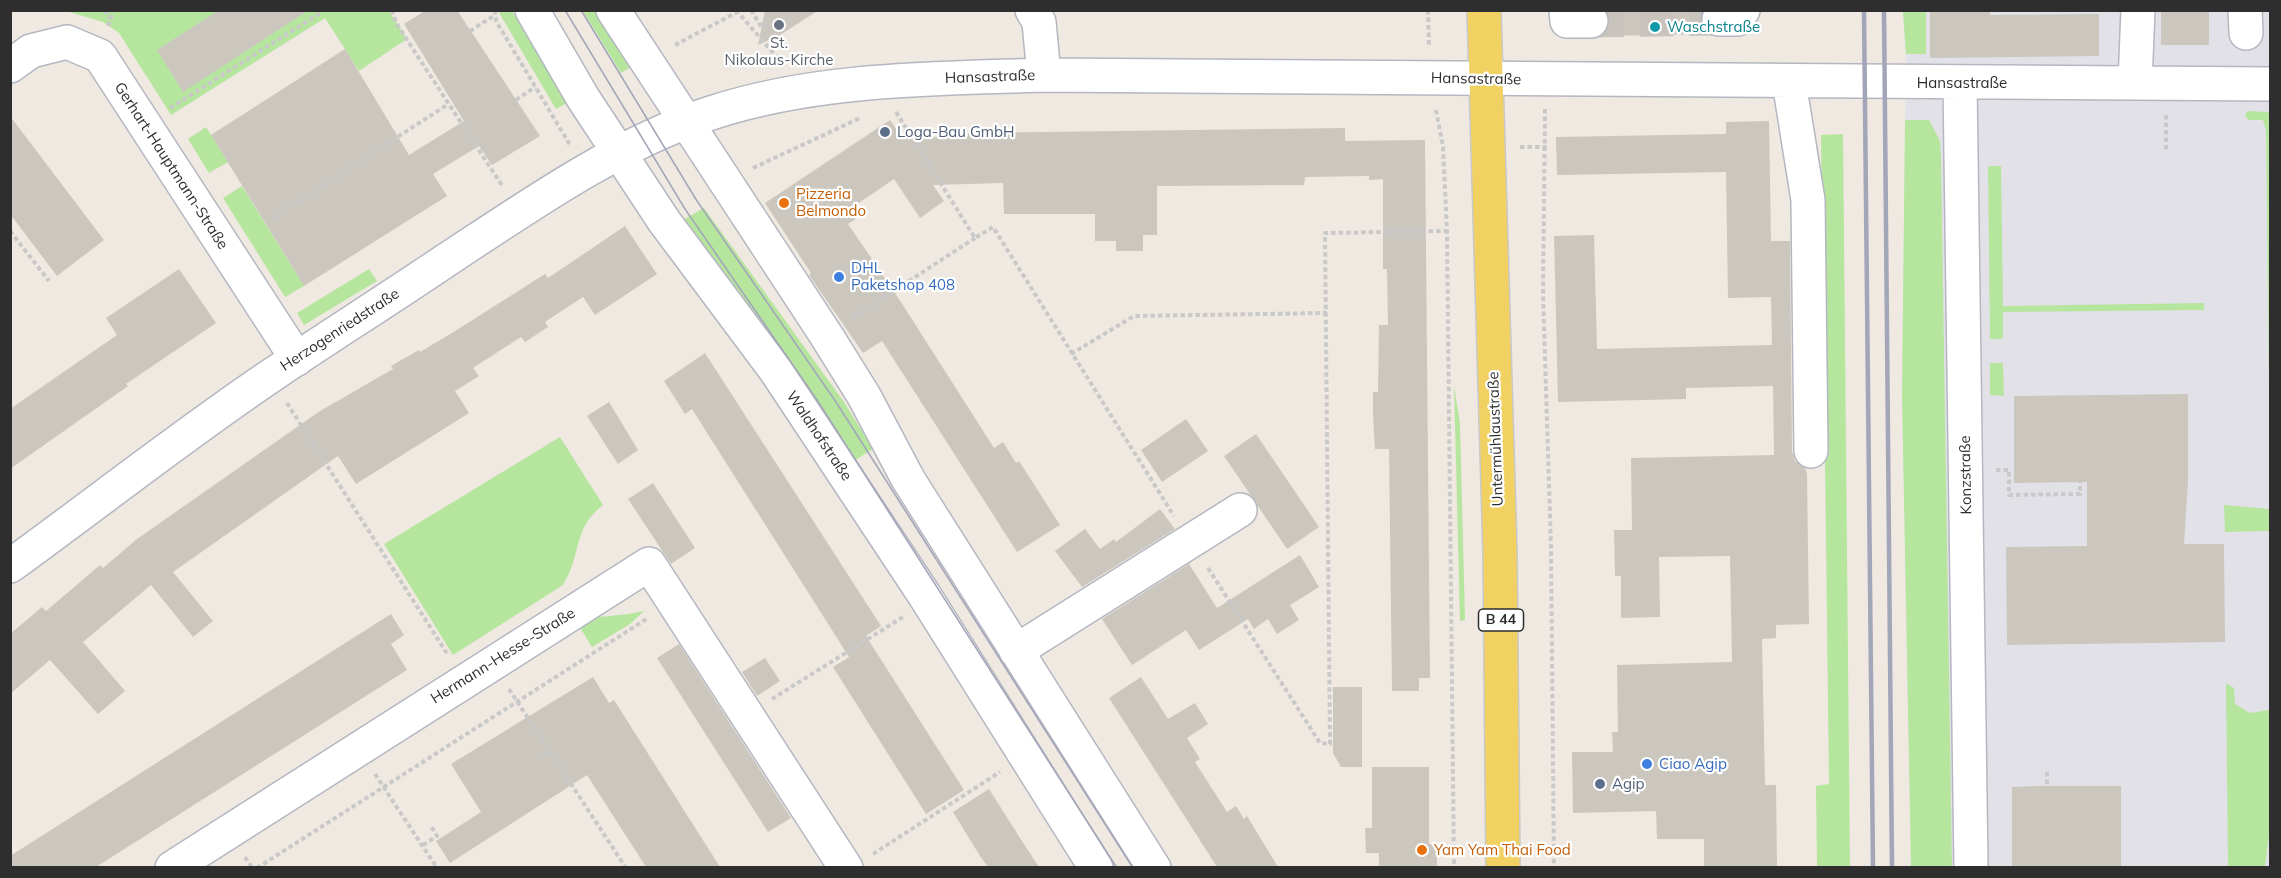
<!DOCTYPE html>
<meta charset="utf-8">
<style>
body{margin:0}
#map{position:relative;width:2281px;height:878px;overflow:hidden;background:#efe9e1;font-family:Mulish,sans-serif}
canvas{display:block}
.frame{position:absolute;inset:0;border:12px solid #2e2e2e;pointer-events:none}
</style>
<div id="map">
<canvas width="2281" height="878"></canvas>
<div class="frame"></div>
</div>
<script>
const c = document.querySelector('canvas').getContext('2d');
c.lineJoin = 'round';
function fillPath(path, color) {
  c.fillStyle = color;
  c.fill(path, 'evenodd');
}
function strokePath(path, color, width, dash) {
  c.strokeStyle = color;
  c.lineWidth = width;
  c.lineCap = dash ? 'butt' : 'round';
  c.setLineDash(dash || []);
  c.stroke(path);
}
function label(font, color, halo, rows, align = 'center') {
  c.font = font + ' Mulish,sans-serif';
  c.lineWidth = 4.5;
  c.setLineDash([]);
  c.textBaseline = 'middle';
  c.strokeStyle = halo;
  c.fillStyle = color;
  for (const [text, x, y, turn = 0] of rows) {
    c.save();
    c.translate(x, y);
    c.rotate((+turn || 0) * Math.PI / 180);
    c.textAlign = isNaN(turn) ? turn : align;
    if (halo) c.strokeText(text, 0, 0);
    c.fillText(text, 0, 0);
    c.restore();
  }
}
fillPath(new Path2D(`
 M1903,11H2270V867H1911L1902,395L1906,61Z`), '#e3e1e8');
fillPath(new Path2D(`
 M66,11H389L407,39L359,71L325,18L171,115L119,33L103,22Z
 M498,11H512L567,103L556,109Z
 M583,11H600L636,64L621,73Z
 M1903,11H1926V54H1906Z
 M2247,111L2269,112L2270,116V478L2266,131L2263,120H2249L2245,116Z
 M1905,120H1929L1940,141L1941,155L1952,867H1911L1902,395Z
 M206,127L228,162L209,173L188,139Z
 M1843,134L1850,867H1817L1816,786L1829,784L1821,135Z
 M1988,166H2001L2003,306L2204,303V310L2003,312V339H1990Z
 M242,186L304,286L285,297L223,198Z
 M704,208L844,402L873,449L852,462L676,224Z
 M369,269L377,281L304,325L297,313Z
 M1990,363H2003L2004,396L1990,395Z
 M1454,385L1460,424L1465,620L1460,621Z
 M560,437L603,505C571,531 583,552 563,585L453,655L384,544Z
 M2224,505L2270,509V531L2225,532Z
 M644,611L630,624L592,647L577,623C599,614 621,617 644,611Z
 M2226,683L2234,688L2235,704L2250,713L2269,710L2270,702V826L2265,867H2228Z`), '#b6e59e');
fillPath(new Path2D(`
 M219,10H309L183,92L157,50Z
 M426,10H457L540,136L492,165L479,146L433,174L447,196L304,286L211,135L345,49L409,155L464,121L404,24Z
 M765,10H819L780,35L758,45Z
 M1606,10H1702L1700,20L1708,34L1602,36L1610,22Z
 M1930,10H1990V15L2099,14V56L1930,58Z
 M2161,10H2209V45H2161Z
 M10,116L104,240L57,276L10,214Z
 M890,120L902,138L968,137V133L1345,128V141L1425,140L1430,678H1419V691H1392L1389,449H1375L1373,416V392H1378L1379,325H1388L1387,269H1383V179L1369,180V176L1305,177L1304,185L1157,186V235H1143V251H1116V241H1095V214H1004L1003,183L933,185L944,201L920,218L894,179L850,209L856,219L848,224L899,299L994,448L1003,442L1016,463L1019,461L1060,525L1017,552L882,341L863,353L809,275L811,273L765,203Z
 M1769,121L1771,241H1790L1792,451L1795,461L1805,468L1807,474L1809,624L1776,625V638L1762,639L1765,785H1776L1777,867H1704V839H1657L1656,811L1573,813L1572,752H1613L1612,732H1618L1617,665L1732,662L1730,556L1659,557L1660,617L1621,618V576H1615L1614,530H1632L1631,458L1774,455L1773,386L1686,388V399L1558,402L1554,236L1594,235L1597,349L1772,345L1771,297L1728,298L1726,172L1557,175L1556,137L1726,134V122Z
 M625,226L657,274L595,315L583,297L545,322L548,327L525,342L521,337L473,368L479,376L455,391L469,413L356,484L338,456L173,572L213,621L193,637L151,585L83,642L125,691L98,714L50,660L10,694V634L42,607L46,611L100,565L103,568L137,539L320,411L393,369L391,366L419,350L420,352L452,333L545,274L548,278Z
 M179,269L216,323L126,384L128,386L10,469V409L117,335L106,318Z
 M705,353L881,626L866,636L964,790L926,814L833,667L849,657L692,409L685,414L664,381Z
 M2188,394V482L2184,544H2224L2225,642L2007,645L2006,547L2087,546V482L2014,483V396Z
 M609,402L638,450L618,464L587,416Z
 M1186,419L1208,451L1162,482L1141,450Z
 M1256,434L1319,527L1287,549L1224,456Z
 M653,483L695,548L671,564L628,499Z
 M1160,509L1175,529L1082,587L1055,551L1085,529L1100,549L1114,539L1116,542Z
 M1300,555L1319,587L1290,605L1299,620L1277,634L1268,619L1254,629L1248,619L1199,650L1186,630L1132,665L1102,619L1189,564L1217,608Z
 M391,614L404,635L391,644L407,670L96,867H10V856Z
 M679,644L791,818L768,832L657,658Z
 M765,658L780,681L757,696L742,672Z
 M593,677L609,703L614,700L720,867H646L587,775L450,863L436,841L481,812L451,764Z
 M1141,677L1168,719L1195,703L1208,724L1187,738L1200,759L1195,762L1227,812L1236,806L1244,819L1247,816L1278,867H1217L1109,698Z
 M1333,687H1362V767H1341L1333,753Z
 M1372,767H1429V844H1437V867H1379V853H1366L1365,828H1372Z
 M2035,786H2121V867H2012V787Z
 M989,789L1020,838L1039,867H988L980,856L953,812Z`), '#cbc7bf');
strokePath(new Path2D(`
 M1591,21L1719,19`), '#c8c4bd', 33, [33, 16]);
const minor = new Path2D(`
 M532,10L583,98L664,221L776,371L925,596L1096,868
 M613,10L826,335L864,396L908,479L1154,868
 M1032,10L1039,22L1044,75
 M1566,10L1567,21H1591
 M2245,10L2246,33
 M1719,19H1737L1743,10
 M10,66L31,51L67,42L100,56L297,359
 M1789,82L1808,200L1811,451
 M1960,83L1971,868
 M2135,83L2138,10
 M10,566C97,503 183,435 272,375C327,338 384,302 439,265C523,210 615,144 711,113C817,78 933,79 1044,75L2270,84
 M1016,651L1240,510
 M172,868L649,564L846,868`);
const major = new Path2D(`
 M1484,10L1500,552L1503,868`);
strokePath(minor, '#b4b7c1', 36);
strokePath(major, '#c9c9c9', 36);
strokePath(new Path2D(`
 M105,10L109,18
 M392,10L396,23L503,187
 M495,10L496,21L570,145
 M736,10L782,63
 M751,10L762,28L767,17
 M1428,10L1429,46
 M108,26L114,10
 M470,31L495,15
 M675,45L741,10
 M516,100L535,87
 M170,108L322,12
 M1545,109L1543,294L1551,547L1554,868
 M1436,110L1443,147L1447,231L1454,868
 M896,112L975,238L993,227L1174,516
 M2166,115V151
 M1520,147H1547
 M753,168L860,118
 M272,218L447,105
 M10,231L49,281
 M852,318L975,238
 M1071,354L1134,316L1327,313
 M287,403L448,655
 M1996,470H2009V495L2080,494V482
 M1208,568L1320,743L1330,744L1325,233L1447,231
 M509,689L626,868
 M772,699L903,617
 M539,758L549,750
 M2047,772V786
 M375,774L437,868
 M423,845L437,836L431,826
 M873,854L1000,772
 M245,857L252,868
 M257,868L648,618`), '#c9c9c9', 4, [4.5, 3]);
strokePath(minor, '#fff', 33);
strokePath(major, '#f2d163', 33);
strokePath(new Path2D(`
 M565,10L685,209L817,400L1117,868
 M581,10L697,201L836,402L1133,868`), '#a3a6b8', 1.5);
strokePath(new Path2D(`
 M1864,10L1873,868
 M1884,10L1892,868`), '#a3a6b8', 4.5);
for (const [x, y, r, color] of [
 [779,25,6,"#6b7280"],
 [1655,27,6,"#0f9aa8"],
 [885,132,6,"#5c6f8a"],
 [784,203,6,"#e8710a"],
 [839,277,6,"#3f7fe0"],
 [1647,764,6,"#3f7fe0"],
 [1600,784,6,"#5c6f8a"],
 [1422,850,6,"#e8710a"]
]) {
  const dot = new Path2D();
  dot.arc(x, y, r, 0, 2 * Math.PI);
  c.fillStyle = color;
  c.fill(dot);
  strokePath(dot, '#fff', 2);
}
for (const [x, y, w] of [
 [1501,620,45]
]) {
  const box = new Path2D();
  box.roundRect(x - w / 2, y - 11, w, 22, 4.5);
  c.fillStyle = '#fff';
  c.fill(box);
  strokePath(box, '#2e2e2e', 1.5);
}
label('bold 14px', '#2e2e2e', null, [
 ["B 44",1501,620]
]);
label('15px', '#0d838f', '#fff', [
 ["Waschstraße",1667,27]
], 'left');
label('15px', '#5b616d', '#fff', [
 ["St.",779,43],
 ["Nikolaus-Kirche",779,60]
]);
label('15px', '#2e2e2e', '#fff', [
 ["Hansastraße",990,77,-2],
 ["Hansastraße",1476,79,1],
 ["Hansastraße",1962,83],
 ["Gerhart-Hauptmann-Straße",171,166,57],
 ["Herzogenriedstraße",340,330,-33],
 ["Waldhofstraße",819,436,56],
 ["Untermühlaustraße",1496,439,-92],
 ["Konzstraße",1966,475,-91],
 ["Hermann-Hesse-Straße",503,656,-32]
]);
label('15px', '#4e5e75', '#fff', [
 ["Loga-Bau GmbH",897,132],
 ["Agip",1612,784]
], 'left');
label('15px', '#c56008', '#fff', [
 ["Pizzeria",796,194],
 ["Belmondo",796,211],
 ["Yam Yam Thai Food",1434,850]
], 'left');
label('15px', '#366cbe', '#fff', [
 ["DHL",851,268],
 ["Paketshop 408",851,285],
 ["Ciao Agip",1659,764]
], 'left');
</script>
